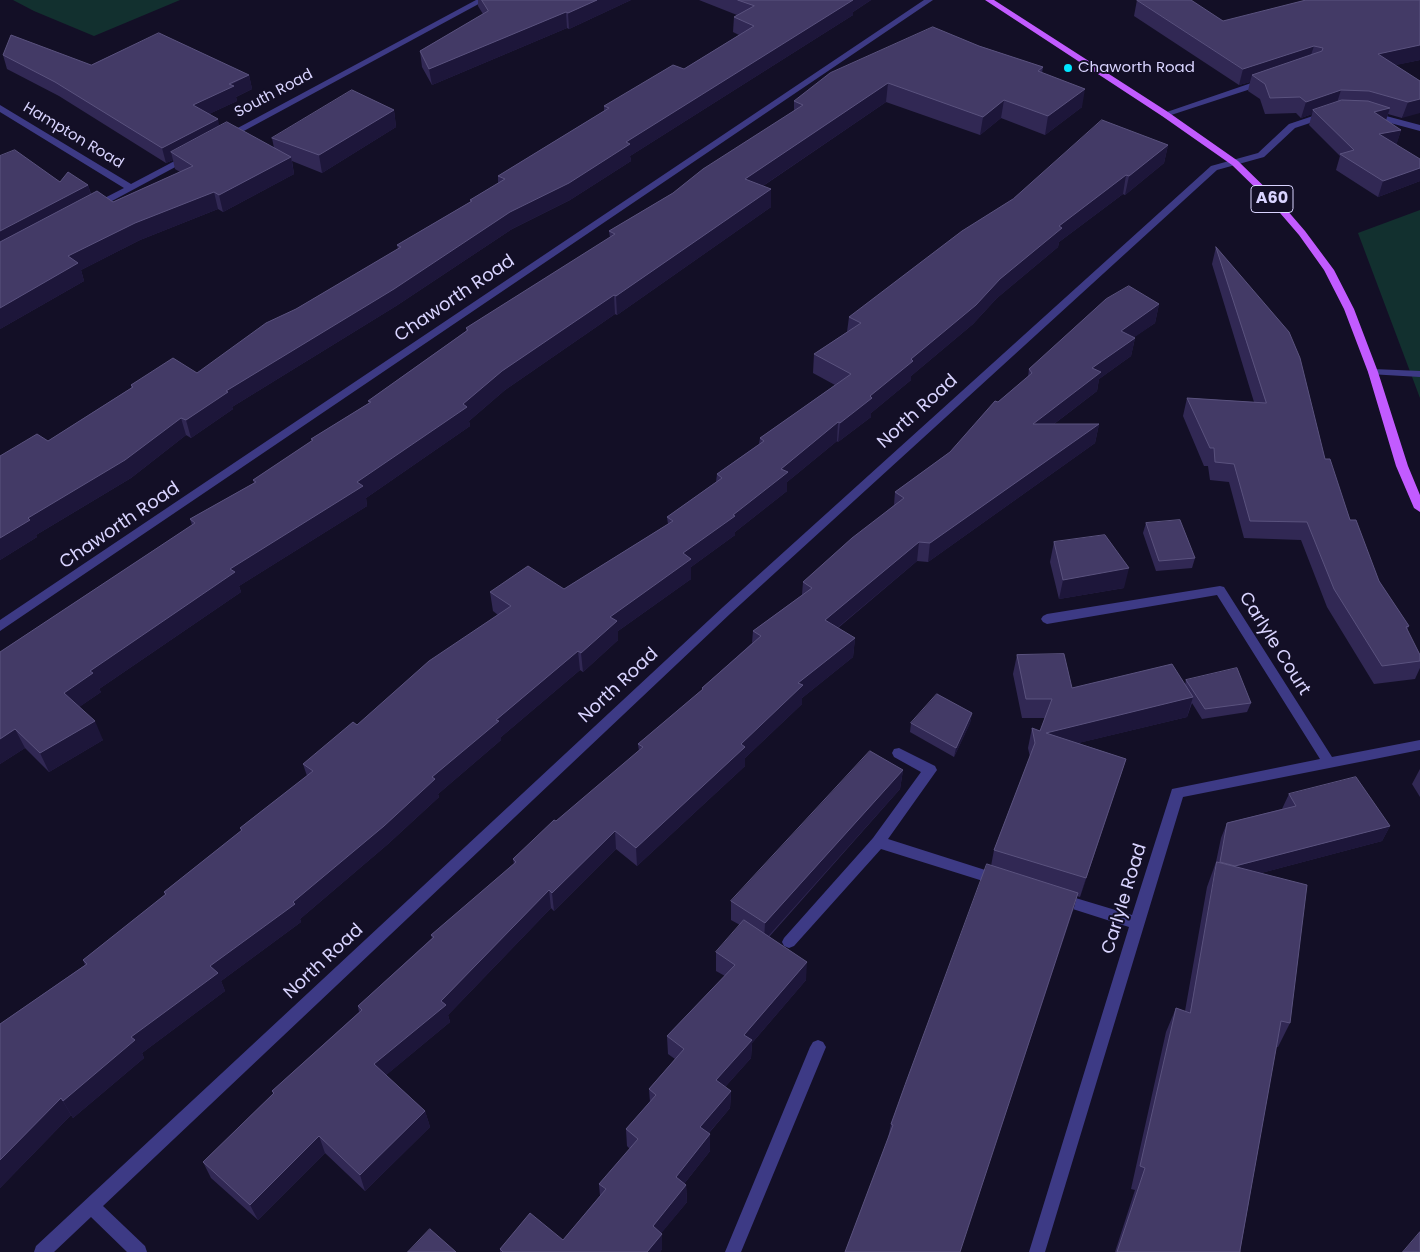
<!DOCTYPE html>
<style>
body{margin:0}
canvas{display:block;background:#130f26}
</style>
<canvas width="1420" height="1252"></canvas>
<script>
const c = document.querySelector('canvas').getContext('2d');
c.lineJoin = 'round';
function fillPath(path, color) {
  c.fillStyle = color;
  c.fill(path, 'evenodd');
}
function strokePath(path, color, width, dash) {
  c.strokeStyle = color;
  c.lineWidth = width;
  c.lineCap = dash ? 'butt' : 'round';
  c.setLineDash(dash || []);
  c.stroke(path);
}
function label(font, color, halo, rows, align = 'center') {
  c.font = font + ' Poppins,sans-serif';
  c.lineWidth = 4;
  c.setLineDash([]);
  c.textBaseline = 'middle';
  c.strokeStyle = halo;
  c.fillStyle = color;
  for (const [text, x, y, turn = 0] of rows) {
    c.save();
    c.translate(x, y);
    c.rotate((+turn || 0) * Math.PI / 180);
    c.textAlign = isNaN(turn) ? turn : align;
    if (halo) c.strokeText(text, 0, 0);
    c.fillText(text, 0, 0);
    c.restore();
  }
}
fillPath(new Path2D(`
 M13,0H180L94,36L34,11Z
 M1420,210V398L1358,233Z`), '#12302f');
fillPath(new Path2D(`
 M476,0H486L229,139H223L221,137Z
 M924,0H933L0,631V620Z
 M1263,79L1266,80V84L1168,116H1162L1161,114Z
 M0,105L131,184L186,155H192L194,157L97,209H91V205L124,188L0,112Z
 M1325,112L1329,115L1328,117L1295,128L1264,157L1217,170L731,613L103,1206L145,1246L147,1252H127L91,1217L54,1252H34L36,1246L723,607L1211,166L1258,153L1289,124Z
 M1371,112L1420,125V131L1368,117L1367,115Z
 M1373,369L1420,371V377L1369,374L1368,372Z
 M1220,586L1224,587L1332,757L1420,740V750L1183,797L1045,1252H1029L1129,927L1054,903L1052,899L1054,895L1059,893L1132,915L1172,789L1320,759L1217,595L1047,624L1043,622L1041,619L1043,616L1047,614Z
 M899,748L935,766L937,770L888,839L1004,876L1006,880L1004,884L999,886L881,849L794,946L789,948L784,946L782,942L784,938L873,838L921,772L894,757L892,753L894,749Z
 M818,1040L823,1042L826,1047L741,1252H725L810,1047L813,1042Z`), '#3d3a85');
fillPath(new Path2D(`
 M985,0H994L1168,112L1238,161L1280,202L1305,231L1334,270L1354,309L1378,372L1408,466L1420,495V512L1414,508L1396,466L1368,372L1344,309L1324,270L1299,235L1274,206L1232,165L1162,116Z`), '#c25bff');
fillPath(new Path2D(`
 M478,0H631L569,29L567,28L432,85L422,67L420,51L483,14L478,6Z
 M699,0H871L853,12V15L630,156L631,161L570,200L512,229L396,306L232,407L233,409L191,438L186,435L131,478L36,535L37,537L0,560V456L48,441L131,388V385L197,373L296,309L398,249L397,245L470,202V200L498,183V176L604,111V106L684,69L739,35L733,32L734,17L737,15Z
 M1137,0L1223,21L1420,0V60L1395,65L1420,81L1402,118L1388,114L1386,120L1401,130L1396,145L1420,159V181L1378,197L1336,170L1340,156L1309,125L1312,114L1301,118L1296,113L1265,114L1260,99L1248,91L1250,82L1239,85L1134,16Z
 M979,46L1043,67L1042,73L1082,107L1045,135L1001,118L980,135L886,102L763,186L771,207L617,315L615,314L505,390L469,421L470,426L366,498L367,506L239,586L241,592L99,689L101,692L79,707L103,740L49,772L25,748L0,764V652L192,525L190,519L254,483L253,480L312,441L311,439L369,403L368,401L466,331V328L610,238L609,231L673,193L794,111V101Z
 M3,55L91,65L249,75L252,89L236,97L237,101L209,114L220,126L274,148L272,138L394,110L396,127L322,173L292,161L294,174L223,212L218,209L140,240L81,270L84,281L0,329L60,182L88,185L91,194L113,202L180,172L175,169L173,160L166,163L59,96L7,69Z
 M1168,145L1164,163L1125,195L1123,194L1059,242L1058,247L997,298L973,324L911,376V380L871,413V417L838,442L837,441L787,482V491L735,532V535L691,567V579L618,631V640L583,672L580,670L501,737V740L438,794L439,797L388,844L300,919L301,922L221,981L225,991L142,1053L144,1058L73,1118L71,1115L0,1188V1024L85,965L83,960L165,895L164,892L241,831L240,828L307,776L303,764L357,725L498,615L493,611L490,592L564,589L668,524L667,517L716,482L717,474L759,444L760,438L835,385L813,373L814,354L847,332L849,317Z
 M1216,247L1325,459L1350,520L1379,581L1409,626L1407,630L1420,655V668L1415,679L1374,684L1327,607L1301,540L1244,538L1229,482L1210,480L1208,466H1204L1183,416L1187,398L1254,402L1212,264Z
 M1159,304L1155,323L1134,337L1135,338L1131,356L1099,379L1097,391L1054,424H1099L1095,443L928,562L917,561L838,628L855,638L853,657L802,698V704L745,758V766L637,866L616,849L554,911L551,908L448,1015L450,1022L386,1075L425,1111L430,1127L365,1191L325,1153L258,1220L211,1178L203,1162L273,1094L272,1091L359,1012L358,1006L432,938L431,935L514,864L513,859L639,751L638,744L702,690V688L752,643L753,631L802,595L803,582L894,505L895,492L950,452L998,402L1028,377L1029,369Z
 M1146,523L1195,558L1192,568L1156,571L1143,533Z
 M1054,542L1124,588L1059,599L1050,562Z
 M1017,655L1072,688L1185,685L1186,680L1251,703L1247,712L1202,719L1192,703L1187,717L1078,743L1126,759L1080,897L1077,896L1073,911L888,1138L891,1124L991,866L994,850L1030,757L1028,748L1032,728L1040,731L1045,718H1022L1013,674Z
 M972,713L970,723L954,757L910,732L911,723Z
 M1420,769V797L1412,784Z
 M903,770L900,789L769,937L806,980L752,1043L751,1058L725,1087L731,1091L730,1108L709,1133L710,1151L684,1184L686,1185L687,1202L661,1233L662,1249L660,1252H500V1249L563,1240L600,1196L599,1184L630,1149L627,1146L626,1129L650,1102L649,1089L675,1059L668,1054L667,1036L725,976L716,971V952L740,925L731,920V901Z
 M1289,794L1390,826L1382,841L1261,873L1290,1023L1278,1047H1276L1240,1252H1115L1135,1190L1131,1189L1166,1032L1176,1008L1185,1011L1207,887L1216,862L1221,838L1227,823L1282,809Z`), '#312854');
fillPath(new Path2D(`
 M597,0H631L569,29L568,13Z
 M851,0H871L853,12V15L630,156L631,161L570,200L512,229L396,306L232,407L233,409L191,438L186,420L226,391L510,212L626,142Z
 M566,12L567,28L432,85L429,69Z
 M1420,45V60L1373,70L1378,54Z
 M1314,46L1309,61L1252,75L1250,82L1239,85L1243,69Z
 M249,75L252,89L236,97L237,101L196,120L193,105Z
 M888,83L886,102L745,198V179Z
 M1085,89L1082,107L1045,135L1048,116Z
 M1341,90L1336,106L1313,110L1312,114L1301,118L1306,102Z
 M1420,99V113L1402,118L1408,102Z
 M1004,100L1001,118L980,135L983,117Z
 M1390,108L1385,123L1374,112Z
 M394,110L396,127L322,173L319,155Z
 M218,119L221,134L171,152L173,160L166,163L162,148Z
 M1401,130L1396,146L1379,134Z
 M1168,145L1164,163L1125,195L1129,176Z
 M291,157L294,174L223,212L219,195Z
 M1420,168V181L1378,197L1383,181Z
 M1126,175L1123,194L1059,242L1058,247L997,298L973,324L911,376V380L871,413V417L838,442L840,423L1059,226Z
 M88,185L93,202L0,252V231Z
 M771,189V207L617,315L616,296Z
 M214,192L218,209L140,240L81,270L84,281L0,329V308L68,256L135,223Z
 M614,295L615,314L505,390L469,421L470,426L366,498L367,506L239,586L241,592L99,689L101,692L72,712L64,693L90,671L230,569L357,482L463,404L502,371Z
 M1159,304L1155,323L1116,350L1121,331Z
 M1135,338L1131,356L1099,379L1097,391L1029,443L1033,424L1092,368Z
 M181,418L186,435L131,478L36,535L37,537L0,560V538L28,518Z
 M838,422L837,441L787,482V491L735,532V535L691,567V579L618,631V640L583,672L581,653L610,617L683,553L733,515L781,469Z
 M1099,424L1095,443L928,562L930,543Z
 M919,542L917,561L824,639L825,620Z
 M1129,568L1124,588L1059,599L1063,580Z
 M855,638L853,657L802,698V704L745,758V766L637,866L636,848L741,744L798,683Z
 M578,651L580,670L501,737V740L438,794L439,797L388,844L300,919L301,922L221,981L225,991L142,1053L144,1058L73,1118L63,1101L131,1037L210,966L293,902L496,720Z
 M1193,697L1187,717L1041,752L1046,733Z
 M972,713L970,723L954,757L956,748Z
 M95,721L103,740L49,772L40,753Z
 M15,729L25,748L0,764V739Z
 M1126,759L1120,778L1080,897L1086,878Z
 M903,770L900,789L764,941L765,923Z
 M1390,826L1382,841L1212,886L1218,871Z
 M615,831L616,849L554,911L552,893Z
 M549,890L551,908L448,1015L450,1022L379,1081L374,1064L441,1001Z
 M1078,893L1073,911L960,1252Z
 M807,962L806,980L752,1043L751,1058L716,1097V1080L744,1035Z
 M731,1091L730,1108L700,1143V1127Z
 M61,1098L71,1115L0,1188V1160Z
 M425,1111L430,1127L365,1191L360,1175Z
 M710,1134V1151L676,1194V1177Z
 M319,1136L325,1153L258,1220L250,1205Z
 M686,1185L687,1202L654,1242L653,1226Z
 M662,1234V1249L660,1252H647Z`), '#1d163a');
const building = new Path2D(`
 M482,0H597L568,13L566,12L429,69L420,51L488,11Z
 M738,0H853L626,142L630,144L569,183L510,212L394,289L226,391L228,392L186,420L181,418L125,460L28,518L30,520L0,538V456L37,434L48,441L133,387L131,385L173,358L197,373L266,323L296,309L401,247L397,245L472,201L470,200L505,179L498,176L609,108L604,106L673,65L684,69L754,26L734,17L754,6Z
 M1137,0H1191L1223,21L1306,0H1420V45L1378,54L1420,81V99L1408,102L1369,91L1341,90L1306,102L1300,97L1270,98L1265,84L1252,75L1322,51L1323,48L1314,46L1243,69Z
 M933,27L979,46L1043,67L1038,71L1085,89L1048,116L1004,100L983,117L888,83L745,179L771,189L616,296L614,295L502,371L463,404L467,407L357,482L363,486L230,569L235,572L90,671L93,673L64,693L95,721L40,753L15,729L0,739V652L195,523L190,519L256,482L253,480L313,440L311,439L371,402L368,401L468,330L466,328L615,234L609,231L673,193L703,169L803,105L794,101L830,73Z
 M159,33L249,75L229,84L234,86L193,105L218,119L162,148L55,82L3,55L11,35L91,65Z
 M352,90L394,110L319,155L272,138Z
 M1342,100L1368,101L1390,108L1374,112L1401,130L1379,134L1420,159V168L1383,181L1340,154L1354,150L1313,110Z
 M1102,120L1168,145L1129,176L1126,175L1059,226L1062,228L1000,279L976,305L911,359L913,361L870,396L872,398L840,423L838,422L781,469L788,472L733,515L735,516L683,553L691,559L610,617L617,621L581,653L578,651L496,720L499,721L432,777L435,779L384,826L293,902L295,904L210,966L218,973L131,1037L135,1040L63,1101L61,1098L0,1160V1024L87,964L83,960L166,894L164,892L242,830L240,828L313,771L303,764L353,722L357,725L429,661L511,606L490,592L528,566L564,589L673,521L667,517L722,478L717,474L764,441L760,438L851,374L814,354L861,323L849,317L962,231L1013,199Z
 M227,122L291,157L219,195L214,192L135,223L68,256L78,263L0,308V242L97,191L113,202L193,166L171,152Z
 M15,150L60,182L68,172L88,185L0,231V156Z
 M1216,247L1289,332L1300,358L1325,459H1330L1350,520H1356L1379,581L1409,626L1406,627L1420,655V661L1382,666L1334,589L1307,522L1250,521L1234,464L1215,462L1214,448H1210L1187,398L1266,403Z
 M1129,286L1159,304L1121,331L1135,338L1092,368L1101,372L1033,424H1099L930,543L919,542L825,620L855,638L798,683L803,685L741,744L745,747L636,848L615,831L552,893L549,890L441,1001L446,1005L374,1064L425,1111L360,1175L319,1136L250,1205L203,1162L274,1093L272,1091L362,1010L358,1006L434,937L431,935L516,862L513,859L554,820L556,821L643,747L638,744L703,689L702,688L761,636L753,631L812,588L803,582L852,538L904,498L895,492L950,452L995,401L998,402L1032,373L1029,369L1106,299Z
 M1180,520L1195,558L1159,561L1146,523Z
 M1105,535L1129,568L1063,580L1054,542Z
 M1064,654L1072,688L1172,664L1193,697L1046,733L1126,759L1086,878L994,850L1035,743L1032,728L1040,731L1052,699H1026L1017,655Z
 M1237,668L1251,703L1205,709L1186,680Z
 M937,694L972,713L956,748L911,723Z
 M870,751L903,770L765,923L731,901Z
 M1356,777L1390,826L1235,866L1220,862L1227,823L1296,806L1289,794Z
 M1217,862L1307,885L1290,1023L1281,1021L1240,1250V1252H1117L1145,1168L1140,1166L1176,1008L1190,1013Z
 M987,864L1078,893L960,1252H845L893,1125L891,1124L905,1085Z
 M744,920L807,962L744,1035L752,1040L716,1080L731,1091L700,1127L710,1134L676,1177L686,1185L653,1226L662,1234L647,1252H503L500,1249L530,1213L563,1240L606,1189L599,1184L638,1139L626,1129L656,1095L649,1089L684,1049L667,1036L735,965L716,952Z
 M430,1229L456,1252H408Z
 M1420,1232V1252H1403Z`);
fillPath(building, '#433a66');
strokePath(building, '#5a527e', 1);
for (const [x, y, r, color] of [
 [1068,68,5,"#00e5ff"]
]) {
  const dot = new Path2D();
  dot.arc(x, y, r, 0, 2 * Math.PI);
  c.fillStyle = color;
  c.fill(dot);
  strokePath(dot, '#130f26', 2);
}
label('15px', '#d9d4ff', '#130f26', [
 ["Chaworth Road",1078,68]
], 'left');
label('15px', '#d9d4ff', '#130f26', [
 ["South Road",274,94,-28],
 ["Hampton Road",73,136,31]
]);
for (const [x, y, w] of [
 [1272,199,42]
]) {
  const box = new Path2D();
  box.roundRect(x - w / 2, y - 13.5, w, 27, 4);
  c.fillStyle = '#130f26';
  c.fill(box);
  strokePath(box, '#d9d4ff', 1);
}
label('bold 16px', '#d9d4ff', null, [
 ["A60",1272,199]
]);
label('18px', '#d9d4ff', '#130f26', [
 ["Chaworth Road",455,299,-34],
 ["North Road",918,412,-42],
 ["Chaworth Road",120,526,-34],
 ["Carlyle Court",1274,644,58],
 ["North Road",619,686,-43],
 ["Carlyle Road",1125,899,-73],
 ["North Road",324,962,-43]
]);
</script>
